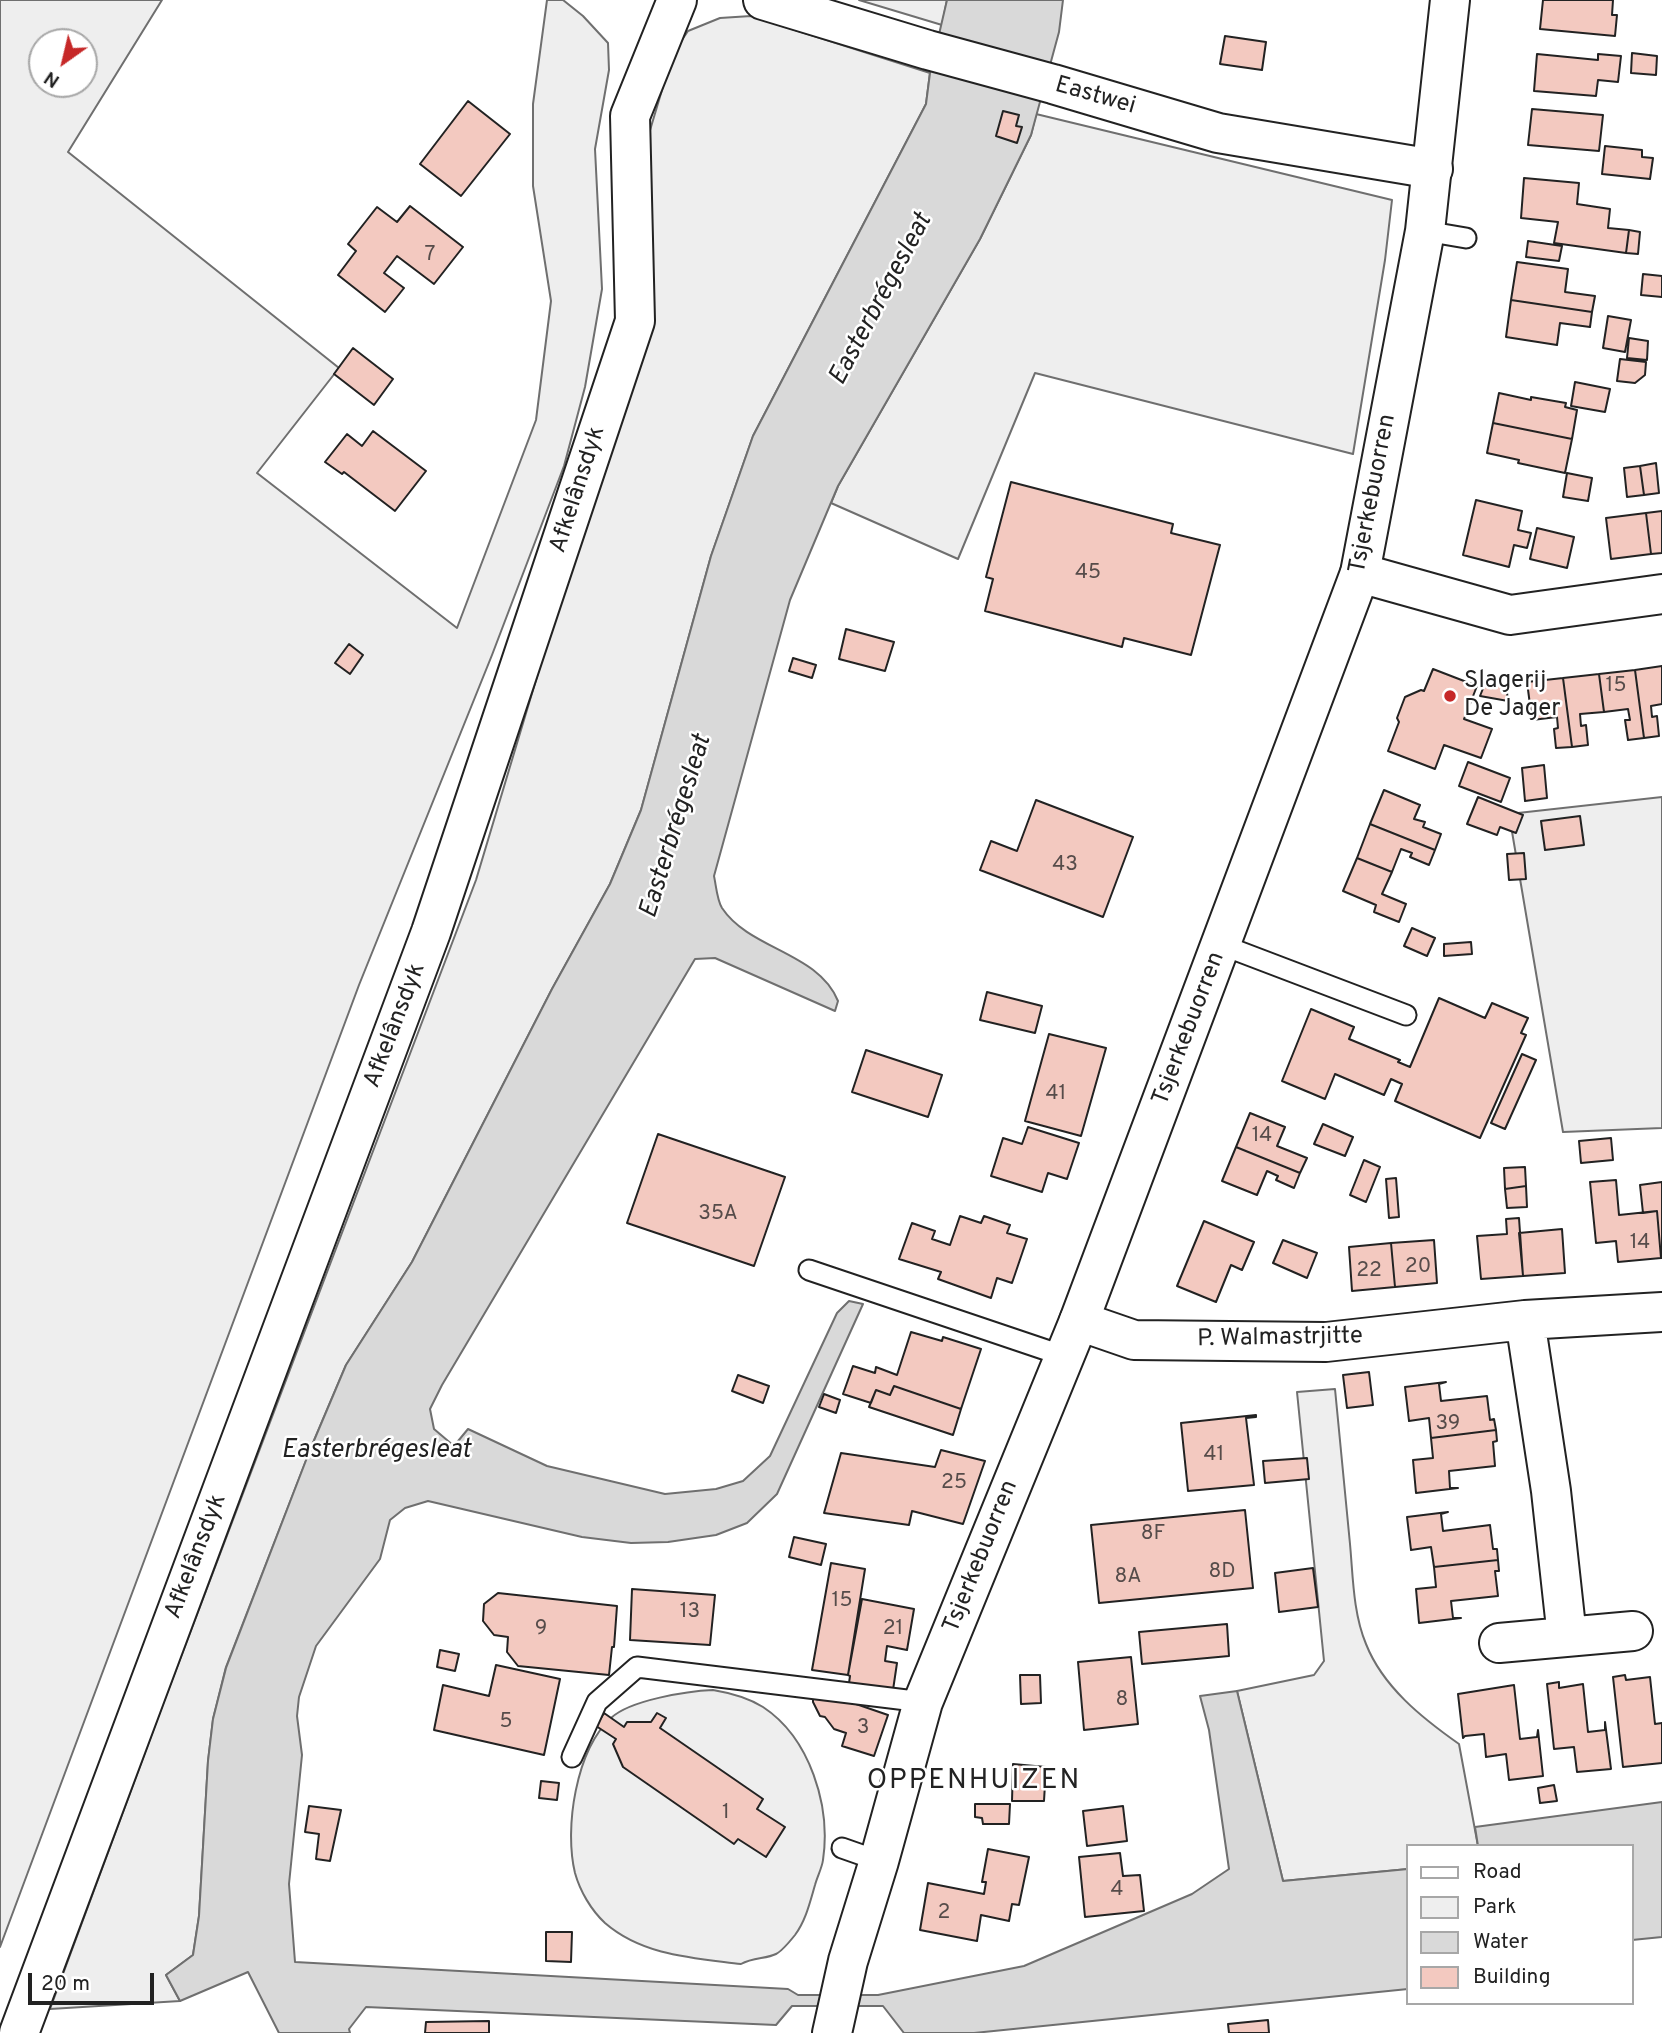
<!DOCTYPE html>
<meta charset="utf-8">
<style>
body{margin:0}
#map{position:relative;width:1662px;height:2033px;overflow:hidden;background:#fff;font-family:Overpass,sans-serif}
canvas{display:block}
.legend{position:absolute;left:1406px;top:1844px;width:228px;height:161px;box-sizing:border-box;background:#fff;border:2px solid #a7a7a7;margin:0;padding:9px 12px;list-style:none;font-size:21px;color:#222}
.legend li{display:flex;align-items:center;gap:14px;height:35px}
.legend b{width:35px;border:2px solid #a7a7a7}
.north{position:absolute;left:28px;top:28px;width:70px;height:70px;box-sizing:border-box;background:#fff;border:2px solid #a7a7a7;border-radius:50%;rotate:214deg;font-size:19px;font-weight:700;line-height:28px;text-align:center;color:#222}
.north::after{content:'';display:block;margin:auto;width:24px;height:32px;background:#c62828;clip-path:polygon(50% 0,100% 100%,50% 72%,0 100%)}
.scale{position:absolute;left:28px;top:1973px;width:126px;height:32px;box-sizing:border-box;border:4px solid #222;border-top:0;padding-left:9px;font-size:21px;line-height:24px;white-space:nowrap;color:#222;-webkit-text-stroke:5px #fff;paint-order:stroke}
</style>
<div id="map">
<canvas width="1662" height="2033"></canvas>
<ul class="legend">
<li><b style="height:9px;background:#fff"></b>Road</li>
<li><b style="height:19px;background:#eee"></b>Park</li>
<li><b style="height:19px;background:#d9d9d9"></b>Water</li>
<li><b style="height:19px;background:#f3c9c0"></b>Building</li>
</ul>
<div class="north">N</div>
<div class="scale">20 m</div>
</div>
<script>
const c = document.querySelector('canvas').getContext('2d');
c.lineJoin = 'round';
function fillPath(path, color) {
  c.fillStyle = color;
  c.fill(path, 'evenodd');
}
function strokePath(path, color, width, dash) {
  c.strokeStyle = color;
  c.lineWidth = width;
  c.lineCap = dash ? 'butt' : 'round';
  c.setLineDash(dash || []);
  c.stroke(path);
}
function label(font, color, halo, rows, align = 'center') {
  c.font = font + ' Overpass,sans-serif';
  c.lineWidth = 5;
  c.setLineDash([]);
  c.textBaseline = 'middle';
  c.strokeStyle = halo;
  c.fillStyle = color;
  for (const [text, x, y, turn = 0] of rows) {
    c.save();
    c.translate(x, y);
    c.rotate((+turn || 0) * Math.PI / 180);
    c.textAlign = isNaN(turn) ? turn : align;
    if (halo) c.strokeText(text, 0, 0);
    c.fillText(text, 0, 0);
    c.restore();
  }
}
const green = new Path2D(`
 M0,0H162L68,152L339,368L257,473L457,628L536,420L551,301L533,186V104L547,0H563L583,16L608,43L609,70L595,149L602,289L585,387L564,466L492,655L359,985L0,1947ZM42,42H84V84H42Z
 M859,0H947L942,25Z
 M751,16L930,73L926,104L753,436L711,556L641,810L610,884L552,989L412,1262L346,1365L310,1450L226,1667L213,1719L208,1761L199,1916L193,1955L166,1975L180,2001L50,2009L163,1704L476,880L598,473L648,137L673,53L688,31L720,18Z
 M1036,114L1392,200L1385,260L1353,454L1035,373L958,559L831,503L838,486L980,239L1031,135Z
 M1662,797V1128L1563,1132L1509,814Z
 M1335,1389C1340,1441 1345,1492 1350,1544C1353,1576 1353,1613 1366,1644C1383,1687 1422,1718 1459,1744L1478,1846H1408V1869L1283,1881L1237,1691L1314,1675L1324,1661L1297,1392Z
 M713,1690C731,1693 747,1697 763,1707C810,1738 831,1806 823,1860C822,1868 817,1877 815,1885C810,1902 806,1920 795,1935C791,1940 782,1951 776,1954C766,1959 753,1957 741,1964C694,1958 643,1956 605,1923C591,1910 580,1891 575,1873C564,1828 576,1750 611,1718C630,1700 688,1691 713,1690Z`);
fillPath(green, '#eee');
strokePath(green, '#6f6f6f', 2);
const water = new Path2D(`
 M947,0H1063L1059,32L1031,135L980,239L838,486L790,600L714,876C716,885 717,900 722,908C750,950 818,952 838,1001L835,1011L715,958L695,959L442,1385L430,1409L434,1429L454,1446L468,1429L547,1466L665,1494L716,1489L743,1481L770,1456L837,1313L849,1301L863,1304L777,1494L747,1523L716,1535L668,1542L631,1543L582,1537L428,1501L405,1508L390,1520L380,1559L316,1646L299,1697L297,1716L302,1755L289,1884L295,1962L788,1989L798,1995H878L1024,1966L1192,1894L1229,1869L1209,1730L1200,1696L1237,1691L1283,1881L1408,1869V1989L974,2033H904L883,2006H792L776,2025L366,2007L349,2029L350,2033H279L248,1972L180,2001L166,1975L193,1955L199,1916L208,1761L213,1719L226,1668L310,1450L346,1365L412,1262L552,989L610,884L641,810L711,556L753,436L926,104L930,73Z
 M1662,1802V1937L1632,1940V1846H1478L1475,1827Z`);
fillPath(water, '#d9d9d9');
strokePath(water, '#6f6f6f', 2);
const building = new Path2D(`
 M1543,0H1613L1612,15H1617L1615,36L1540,29Z
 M1225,36L1266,42L1262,70L1220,64Z
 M1632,53L1657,56L1656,75L1631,73Z
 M1537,54L1598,60V54L1621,56L1618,82L1598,80L1596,96L1534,91Z
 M468,101L510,134L461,196L420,164Z
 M1532,109L1603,115L1599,151L1528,145Z
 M1003,111L1019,115L1016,126L1022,127L1017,143L996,136Z
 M1605,146L1642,150V157L1653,158L1650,179L1602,174Z
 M1524,178L1579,183L1577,204L1610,209L1608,228L1629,230L1626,253L1554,243L1558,222L1521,218Z
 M410,206L463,247L434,284L397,256L384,273L404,288L385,312L338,275L356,251L348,244L377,207L397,222Z
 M1629,230L1640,232L1638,254L1626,253Z
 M1528,241L1562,246L1559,261L1526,257Z
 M1517,262L1568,269L1565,292L1595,296L1592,312L1511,300Z
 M1643,274L1662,276V297L1641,295Z
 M1511,300L1592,312L1590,327L1560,323L1557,345L1506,337Z
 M1608,316L1631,320L1625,352L1603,348Z
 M1629,338L1648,341L1647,360L1627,358Z
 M353,348L393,379L374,405L334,374Z
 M1620,359L1646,362L1645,375L1635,383L1617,381Z
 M1575,382L1610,389L1605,412L1571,406Z
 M1499,393L1531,400V397L1566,403L1565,407L1577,410L1572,439L1493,423Z
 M1493,423L1572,439L1565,473L1518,463L1519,460L1487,453Z
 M373,431L426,471L395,511L344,472L342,474L325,462L347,434L362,446Z
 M1656,463L1659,493L1644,495L1640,466Z
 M1640,466L1644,495L1627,497L1624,468Z
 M1567,473L1592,478L1588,501L1563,497Z
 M1011,482L1173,524L1171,533L1220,545L1191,655L1124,638L1122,647L985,611L993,579L986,577Z
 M1476,500L1522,511L1518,530L1531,533L1527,548L1514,545L1509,567L1463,555Z
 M1662,511V553L1651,554L1646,513Z
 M1646,513L1651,554L1611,559L1606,518Z
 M1537,528L1574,537L1567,568L1530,559Z
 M846,629L894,642L885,671L839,659Z
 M349,644L363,655L350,674L335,663Z
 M793,658L816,665L812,678L789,671Z
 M1662,666V704L1651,706L1652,717L1657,716L1659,736L1644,738L1635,670Z
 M1433,669L1477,686L1464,719L1492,729L1481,758L1444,745L1435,769L1388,751L1399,722L1397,718L1405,697L1421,690L1424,691Z
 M1635,670L1644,738L1628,740L1625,720H1630L1628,709L1604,712L1599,674Z
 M1599,674L1604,712L1580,714L1581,726L1586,725L1588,745L1572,747L1563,678Z
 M1563,678L1572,747L1556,748L1554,729L1558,728L1557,717L1532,720L1527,682Z
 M1506,684L1508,701L1480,696L1484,686Z
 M1468,762L1510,778L1501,802L1459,786Z
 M1544,765L1547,798L1525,801L1522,768Z
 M1384,790L1420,805L1414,819L1425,822L1423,827L1441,834L1435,850L1370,824Z
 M1478,797L1523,815L1516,833L1500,827L1497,835L1467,824Z
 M1036,800L1133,837L1103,917L980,870L991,841L1017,851Z
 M1580,816L1584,845L1545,850L1541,821Z
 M1370,824L1435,850L1429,865L1410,857L1412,853L1401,849L1392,872L1357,858Z
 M1524,853L1526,879L1509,880L1507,854Z
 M1357,858L1392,872L1382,894L1406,904L1399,922L1374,912L1376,905L1343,891Z
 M1412,928L1435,938L1427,956L1404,946Z
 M1471,942L1472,954L1444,956V944Z
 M987,992L1042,1006L1035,1033L980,1020Z
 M1439,998L1485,1018L1492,1003L1528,1018L1521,1033L1526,1035L1480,1138L1395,1101L1402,1084L1391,1079L1384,1095L1335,1074L1325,1099L1282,1081L1311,1009L1354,1027L1349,1039L1400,1060L1398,1062L1410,1067Z
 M1049,1034L1106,1048L1081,1136L1025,1121Z
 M866,1050L942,1075L928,1117L852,1092Z
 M1522,1054L1536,1060L1505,1129L1491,1123Z
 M1250,1113L1285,1127L1277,1146L1307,1158L1300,1173L1236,1147Z
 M1323,1124L1353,1137L1345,1156L1314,1144Z
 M1028,1127L1079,1143L1067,1179L1048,1173L1042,1192L991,1176L1003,1138L1022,1144Z
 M658,1134L785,1177L754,1266L627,1223Z
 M1611,1138L1613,1160L1581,1163L1579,1141Z
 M1236,1147L1300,1173L1294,1188L1276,1180L1278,1176L1267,1171L1257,1195L1222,1181Z
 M1364,1160L1380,1167L1366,1202L1350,1195Z
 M1525,1167L1526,1186L1505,1189L1504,1168Z
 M1396,1178L1399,1217L1389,1218L1386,1179Z
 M1616,1180L1619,1215L1657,1211L1661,1258L1618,1262L1616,1241L1596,1243L1590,1182Z
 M1662,1182V1258H1661L1657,1211L1643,1213L1640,1185Z
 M1526,1186L1527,1207L1507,1208L1505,1189Z
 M960,1216L981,1223L984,1216L1010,1225L1007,1233L1027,1239L1012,1283L997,1278L991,1298L938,1279L941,1272L899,1259L912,1223L935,1231L932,1239L950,1245Z
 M1519,1218L1523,1276L1481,1279L1477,1236L1507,1234L1506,1219Z
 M1204,1221L1254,1242L1242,1270L1231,1265L1216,1302L1177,1286Z
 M1562,1229L1565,1273L1523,1276L1519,1233Z
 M1283,1240L1317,1253L1307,1278L1273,1263Z
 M1434,1240L1437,1283L1395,1287L1391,1243Z
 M1391,1243L1395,1287L1352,1291L1349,1247Z
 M911,1332L942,1341L943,1337L981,1349L961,1409L894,1386L890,1395L876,1390L871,1403L843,1394L853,1366L875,1373L876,1367L897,1375Z
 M1369,1372L1373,1405L1347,1408L1343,1375Z
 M738,1375L769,1386L763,1403L732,1391Z
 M1446,1382L1439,1384L1441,1401L1487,1396L1490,1420L1494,1419L1496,1430L1431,1438L1429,1418L1409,1421L1405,1387Z
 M894,1386L961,1409L953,1435L869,1407L876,1390L890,1395Z
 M824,1394L840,1400L836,1413L819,1407Z
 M1256,1415V1417L1246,1418L1254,1485L1188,1491L1181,1423Z
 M1496,1430L1497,1441L1493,1442L1495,1466L1449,1471L1450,1488H1458L1416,1493L1413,1460L1433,1458L1431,1438Z
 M941,1450L985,1461L963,1524L912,1511L909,1525L824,1513L841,1453L935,1467Z
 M1307,1458L1309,1479L1265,1483L1263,1461Z
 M1245,1510L1253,1588L1099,1603L1091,1525Z
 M1448,1512L1441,1514L1443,1531L1490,1525L1493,1549H1497L1498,1560L1434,1567L1431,1547L1411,1550L1407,1517Z
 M794,1537L826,1544L821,1565L789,1557Z
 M1498,1560L1499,1571H1495L1498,1596L1451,1601L1453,1618H1461L1419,1623L1416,1589L1436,1587L1434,1567Z
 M831,1563L865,1569L848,1675L812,1670Z
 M1313,1568L1318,1607L1279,1612L1275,1573Z
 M632,1589L715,1595L710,1645L630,1640Z
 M498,1593L617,1606L614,1647H612L609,1675L518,1666L507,1652L508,1637L494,1635L483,1621L484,1604Z
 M862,1599L914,1609L907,1650L887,1646L885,1661L897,1663L893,1690L849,1683L850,1676L848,1675Z
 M1227,1624L1229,1656L1142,1664L1139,1632Z
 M440,1650L459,1654L455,1671L437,1667Z
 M1131,1657L1138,1724L1084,1730L1078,1662Z
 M496,1665L560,1679L544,1755L434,1730L443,1685L489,1696Z
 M1020,1675H1040L1041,1703L1021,1704Z
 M1625,1675L1626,1680L1650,1677L1655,1724L1662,1723V1763L1623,1767L1613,1677Z
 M1559,1682V1688L1583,1684L1588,1732L1605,1730V1722L1611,1769L1577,1772L1574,1747L1554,1749L1547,1684Z
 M1514,1685L1520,1739L1537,1737L1538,1730L1543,1776L1509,1780L1506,1754L1486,1757L1484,1734L1465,1736L1463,1738L1458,1694Z
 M813,1696L856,1704L888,1715L874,1756L842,1746L846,1733L834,1729L825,1717L820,1716L813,1702Z
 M604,1713L624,1727L627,1722H651L657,1713L666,1718L660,1728L763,1799L757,1809L785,1827L766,1857L738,1839L734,1844L623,1767L613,1744L616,1739L596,1726Z
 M1013,1764L1046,1767L1044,1801H1012Z
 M541,1781L559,1783L557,1800L539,1798Z
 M1554,1785L1557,1801L1540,1803L1538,1788Z
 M975,1804H1010L1009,1824H983L982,1818L975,1817Z
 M309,1806L341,1810L330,1861L316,1859L319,1834L305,1832Z
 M1123,1806L1127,1841L1087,1846L1083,1811Z
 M988,1849L1029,1857L1019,1905L1012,1904L1009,1921L981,1915L977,1941L920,1930L928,1883L984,1894L986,1882H982Z
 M1120,1853L1123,1876L1140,1875L1144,1911L1085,1917L1079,1857Z
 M546,1932H572L571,1962L546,1961Z
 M1268,2020L1269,2033H1229L1228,2024Z
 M489,2021V2033H425L426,2022Z`);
fillPath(building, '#f3c9c0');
strokePath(building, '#222', 2);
const service = new Path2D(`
 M1425,231L1466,238
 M1222,945L1406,1015
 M809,1270L1064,1356
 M572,1757L597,1702L637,1667L923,1702
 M842,1848L879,1861`);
const minor = new Path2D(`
 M763,0L928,50L1053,84L1218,133L1433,169
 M1360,573L1510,615L1662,594
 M1525,1320L1551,1491L1567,1637
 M1079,1321L1134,1340L1326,1342L1525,1320L1662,1312
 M1499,1643L1633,1631
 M19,2033L431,932L635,321L630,116L677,0`);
const tertiary = new Path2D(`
 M832,2033L848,1961L879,1861L923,1702L1079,1321L1360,573L1425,231L1450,0`);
strokePath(service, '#222', 23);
strokePath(minor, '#222', 42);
strokePath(tertiary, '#222', 42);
strokePath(service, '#fff', 19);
strokePath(minor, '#fff', 38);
strokePath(tertiary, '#fff', 38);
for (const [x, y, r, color] of [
 [1450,696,7,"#c62828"]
]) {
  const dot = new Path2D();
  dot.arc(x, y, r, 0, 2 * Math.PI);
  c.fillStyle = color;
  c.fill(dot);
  strokePath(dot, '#fff', 2.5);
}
label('21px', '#564c4a', null, [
 ["7",430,256],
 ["45",1088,574],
 ["15",1616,687],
 ["43",1065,866],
 ["41",1056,1095],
 ["14",1262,1137],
 ["35A",718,1215],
 ["14",1640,1244],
 ["20",1418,1268],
 ["22",1369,1272],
 ["39",1448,1425],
 ["41",1214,1456],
 ["25",954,1484],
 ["8F",1153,1535],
 ["8D",1222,1573],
 ["8A",1128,1578],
 ["15",842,1602],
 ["13",690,1613],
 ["9",541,1630],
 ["21",893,1630],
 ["8",1122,1701],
 ["5",506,1723],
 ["3",863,1729],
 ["1",726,1814],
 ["4",1117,1891],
 ["2",944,1914]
]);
label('24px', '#222', '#fff', [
 ["Eastwei",1095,97,16],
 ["Afkelânsdyk",579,490,-72],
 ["Tsjerkebuorren",1374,494,-79],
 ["Afkelânsdyk",396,1026,-69],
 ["Tsjerkebuorren",1190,1029,-69],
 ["P. Walmastrjitte",1280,1339,-1],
 ["Afkelânsdyk",197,1557,-69],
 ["Tsjerkebuorren",982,1557,-68]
]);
label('24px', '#222', '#fff', [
 ["Slagerij",1464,682],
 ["De Jager",1464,710]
], 'left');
label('italic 26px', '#222', '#fff', [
 ["Easterbrégesleat",882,300,-62],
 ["Easterbrégesleat",677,827,-73],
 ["Easterbrégesleat",376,1452]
]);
c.letterSpacing = '2px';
label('28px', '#222', '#fff', [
 ["OPPENHUIZEN",974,1782]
]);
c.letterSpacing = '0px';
</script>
